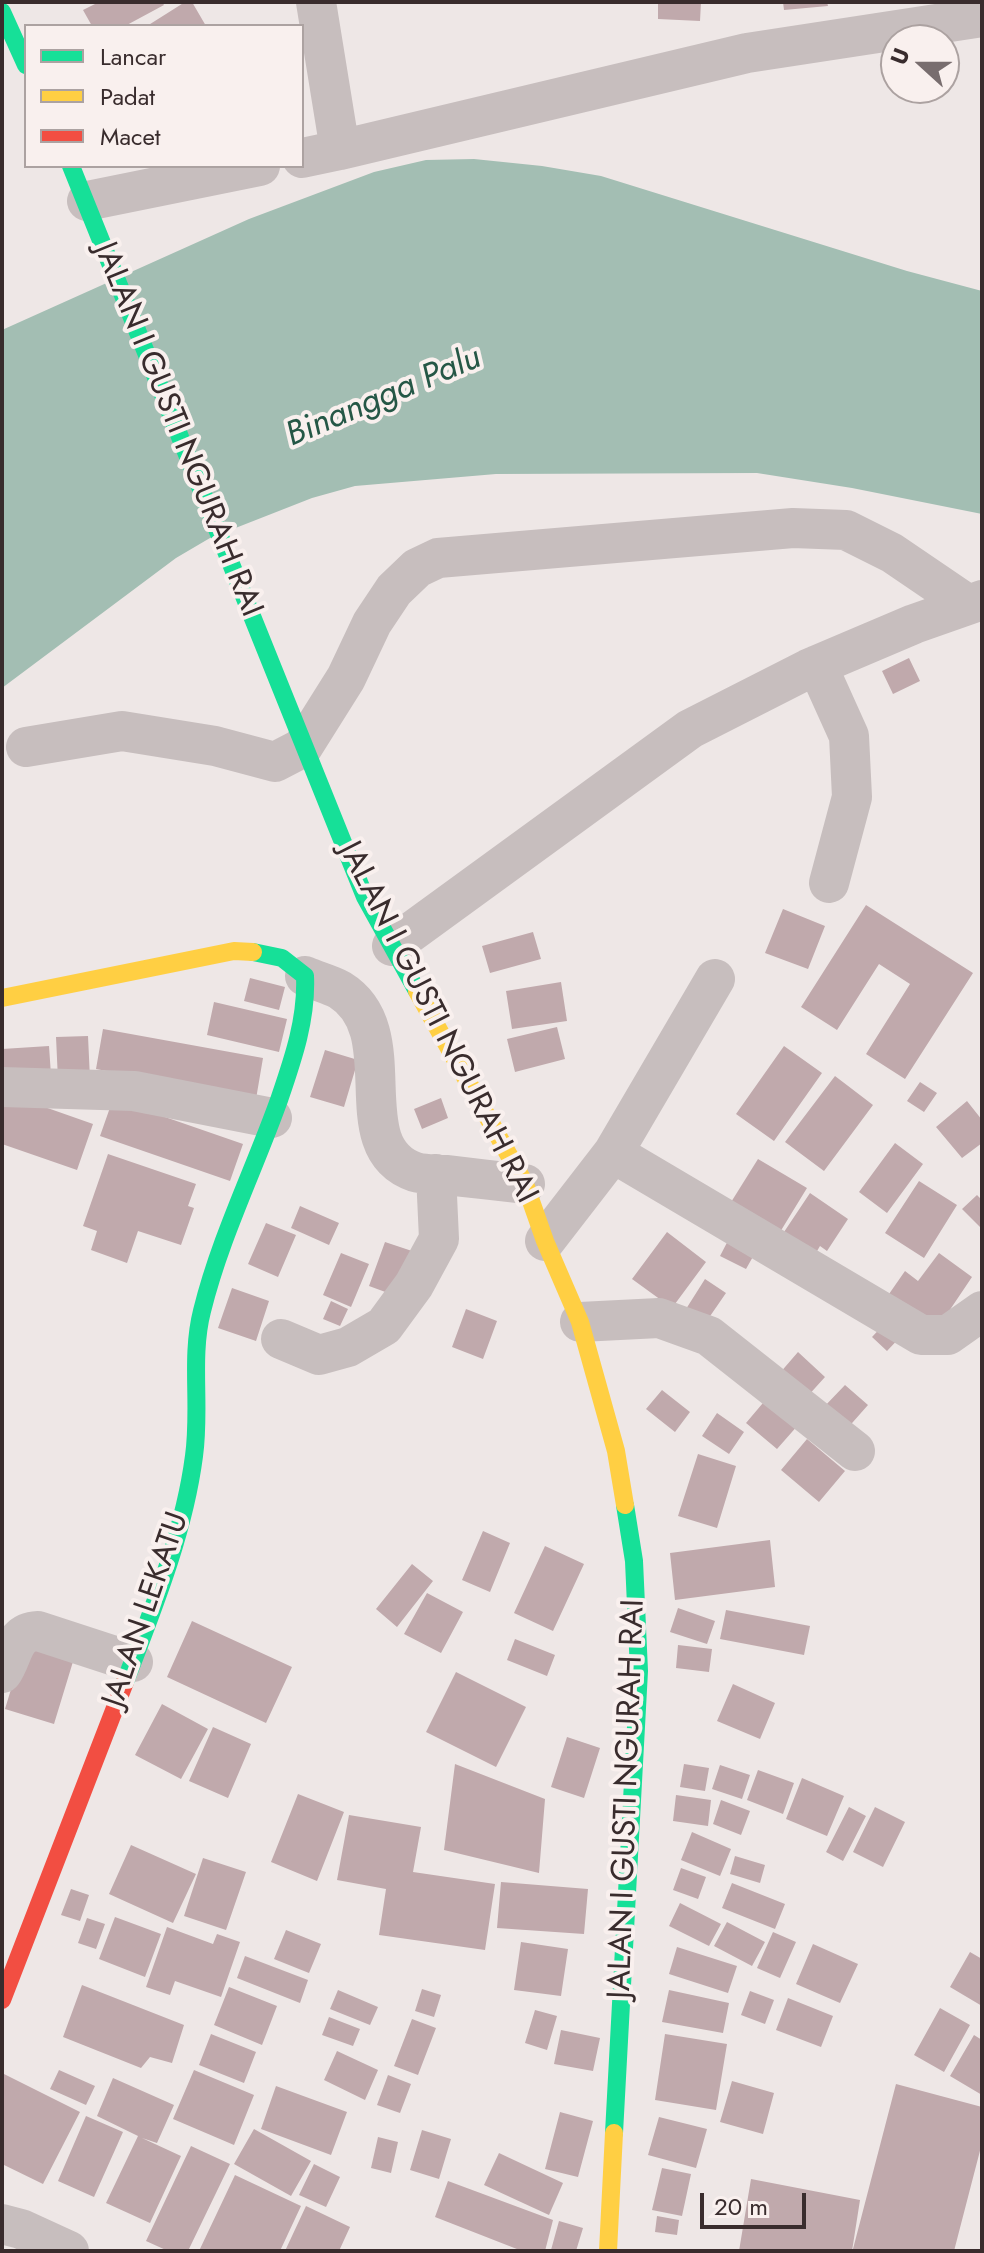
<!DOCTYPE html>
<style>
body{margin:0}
#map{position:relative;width:984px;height:2253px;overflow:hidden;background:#eee7e6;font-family:Jost,sans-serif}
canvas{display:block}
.frame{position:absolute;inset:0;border:4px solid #392c2d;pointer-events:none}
.legend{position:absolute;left:24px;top:24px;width:280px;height:144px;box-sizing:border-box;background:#f9f0ee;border:2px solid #aca2a1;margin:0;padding:10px 14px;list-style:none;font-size:24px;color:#392c2d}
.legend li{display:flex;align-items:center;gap:16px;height:40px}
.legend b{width:40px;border:2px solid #aca2a1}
.north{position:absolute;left:880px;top:24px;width:80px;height:80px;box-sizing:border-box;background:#f9f0ee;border:2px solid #aca2a1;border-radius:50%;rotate:291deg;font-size:22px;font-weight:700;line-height:32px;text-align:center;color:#392c2d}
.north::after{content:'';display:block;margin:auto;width:28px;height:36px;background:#786d6e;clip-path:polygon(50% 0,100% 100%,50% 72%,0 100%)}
.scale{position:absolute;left:700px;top:2193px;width:106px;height:36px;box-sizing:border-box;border:4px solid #392c2d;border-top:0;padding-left:10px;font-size:24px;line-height:28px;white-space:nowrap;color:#392c2d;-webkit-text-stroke:6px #f9f0ee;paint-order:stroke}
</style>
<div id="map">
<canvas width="984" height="2253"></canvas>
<div class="frame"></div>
<ul class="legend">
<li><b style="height:10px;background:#16e098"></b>Lancar</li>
<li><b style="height:10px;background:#ffcf43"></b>Padat</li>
<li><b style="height:10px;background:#f24e42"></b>Macet</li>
</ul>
<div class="north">U</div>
<div class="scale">20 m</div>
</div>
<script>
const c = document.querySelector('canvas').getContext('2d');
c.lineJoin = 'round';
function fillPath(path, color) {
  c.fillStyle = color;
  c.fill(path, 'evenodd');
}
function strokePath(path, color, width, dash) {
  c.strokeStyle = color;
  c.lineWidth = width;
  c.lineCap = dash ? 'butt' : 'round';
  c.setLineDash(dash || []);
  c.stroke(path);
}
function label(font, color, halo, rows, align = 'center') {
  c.font = font + ' Jost,sans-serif';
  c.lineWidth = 8;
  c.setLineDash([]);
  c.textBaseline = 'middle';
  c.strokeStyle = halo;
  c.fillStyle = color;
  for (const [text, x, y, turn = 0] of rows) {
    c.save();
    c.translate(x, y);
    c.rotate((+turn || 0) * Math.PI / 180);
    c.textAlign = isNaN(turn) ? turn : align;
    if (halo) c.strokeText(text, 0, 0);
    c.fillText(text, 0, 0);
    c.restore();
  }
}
fillPath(new Path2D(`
 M474,159L542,166L601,176L907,271L982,291V514L852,488L757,473L496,474L355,486L312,498L210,538L176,558L2,688V330L249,219L374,172L426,160Z`), '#a3beb3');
fillPath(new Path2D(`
 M99,2H162L164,5L125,26H92L83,10Z
 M185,2H192L206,26H147Z
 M658,2H701L700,21L658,19Z
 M783,2H827L828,6L784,10Z
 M909,658L920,681L893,694L882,671Z
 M866,905L973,973L905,1079L866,1054L910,984L879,964L837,1030L801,1007Z
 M783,909L825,926L808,969L765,953Z
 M533,932L541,959L490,973L482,946Z
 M250,978L285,987L279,1010L244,1001Z
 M561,982L567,1021L512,1029L506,991Z
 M214,1002L287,1019L279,1052L207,1035Z
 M557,1027L565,1059L515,1072L507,1039Z
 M103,1029L263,1058L256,1099L96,1069Z
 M88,1036L90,1079L58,1080L56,1037Z
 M49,1046L51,1075L2,1079V1049Z
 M784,1046L822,1073L774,1141L736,1114Z
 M325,1050L358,1060L344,1107L310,1097Z
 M835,1076L873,1105L824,1171L785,1142Z
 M920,1082L937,1093L924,1112L907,1101Z
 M2,1092L93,1124L77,1170L2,1144Z
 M441,1098L448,1118L422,1129L414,1109Z
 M113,1099L243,1144L230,1181L100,1136Z
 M967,1101L982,1120V1143L962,1158L936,1127Z
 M895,1143L923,1164L887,1213L859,1192Z
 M108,1154L196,1184L188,1206L194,1208L181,1245L138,1231L127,1263L91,1250L97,1231L83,1226Z
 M758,1159L807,1188L777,1237L728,1207Z
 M919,1181L957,1205L924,1258L885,1233Z
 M810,1193L848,1219L827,1251L820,1246L810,1263L778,1241Z
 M977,1195L982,1200V1229L962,1209Z
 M300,1206L339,1223L329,1245L291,1228Z
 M266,1223L296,1235L278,1277L248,1264Z
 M667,1232L706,1262L672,1308L632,1279Z
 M732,1233L759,1246L746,1269L720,1256Z
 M385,1242L415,1252L399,1297L369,1286Z
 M341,1253L369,1264L351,1307L323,1295Z
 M939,1253L972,1277L937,1329L889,1294L905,1271L918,1281Z
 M705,1279L726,1293L706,1322L686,1309Z
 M232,1288L269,1301L256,1341L218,1328Z
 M331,1301L348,1309L340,1326L323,1319Z
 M466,1309L497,1321L483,1359L452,1347Z
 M889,1319L904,1333L887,1351L872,1337Z
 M798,1352L825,1377L806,1398L779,1374Z
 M845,1385L868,1405L845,1431L822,1409Z
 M662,1390L690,1412L675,1432L646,1409Z
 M768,1397L799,1424L777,1449L746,1423Z
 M717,1413L744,1432L729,1454L702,1436Z
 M807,1439L845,1471L819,1502L781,1470Z
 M698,1454L736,1466L717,1528L678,1516Z
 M483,1531L510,1543L490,1592L462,1580Z
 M770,1540L775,1587L675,1600L670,1553Z
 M545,1546L584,1564L553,1631L514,1613Z
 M412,1564L433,1581L397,1627L376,1609Z
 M427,1593L463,1612L441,1653L404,1634Z
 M678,1608L715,1621L707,1644L670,1632Z
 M726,1610L810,1626L804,1655L720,1639Z
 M192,1621L292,1667L266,1723L167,1677Z
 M515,1639L555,1655L547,1676L507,1660Z
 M26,1640L75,1655L54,1724L5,1709Z
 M678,1645L712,1649L709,1672L676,1668Z
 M456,1672L526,1707L496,1767L426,1732Z
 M733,1684L775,1703L760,1739L717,1721Z
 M162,1704L208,1729L181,1779L135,1755Z
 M213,1727L251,1744L228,1798L189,1781Z
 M567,1737L600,1748L584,1798L551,1787Z
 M455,1764L545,1799L539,1873L444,1850Z
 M684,1764L709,1768L705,1791L680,1787Z
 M720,1765L750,1775L742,1799L712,1789Z
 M758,1770L794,1783L783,1814L747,1800Z
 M802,1778L844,1796L827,1836L786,1819Z
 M298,1794L344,1812L317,1881L271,1862Z
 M676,1795L711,1800L708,1826L673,1821Z
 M721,1800L750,1811L741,1835L713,1824Z
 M849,1807L866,1816L843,1861L826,1852Z
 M875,1807L905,1822L883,1867L853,1852Z
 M349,1815L421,1827L413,1872L495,1884L485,1950L379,1935L386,1889L337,1880Z
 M692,1832L731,1849L720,1876L681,1860Z
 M131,1845L196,1874L173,1923L109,1894Z
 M735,1856L765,1865L760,1883L730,1874Z
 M203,1858L246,1872L226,1930L184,1916Z
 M681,1868L706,1877L698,1899L673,1890Z
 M501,1882L588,1889L584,1934L497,1928Z
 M732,1883L785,1904L775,1929L722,1908Z
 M71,1889L89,1895L80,1921L61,1915Z
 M680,1903L721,1924L709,1946L669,1926Z
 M115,1917L161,1934L145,1977L99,1959Z
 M87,1918L105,1924L96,1949L78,1943Z
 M727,1922L765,1942L752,1966L714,1946Z
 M167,1927L213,1944L217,1934L240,1942L221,1997L175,1981L170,1995L146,1987Z
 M286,1930L321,1944L309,1973L274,1959Z
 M773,1932L796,1942L780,1978L757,1968Z
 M521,1942L568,1949L561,1996L514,1990Z
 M813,1944L858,1964L840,2003L796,1984Z
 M677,1947L737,1966L728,1993L669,1974Z
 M970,1952L982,1959V2006L950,1987Z
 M245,1956L308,1980L300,2003L237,1978Z
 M82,1985L184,2025L172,2063L150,2057L141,2068L63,2037Z
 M229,1987L277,2006L262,2045L214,2025Z
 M422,1989L441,1995L434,2017L415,2011Z
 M338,1990L378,2007L370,2025L330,2009Z
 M669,1990L729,2003L723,2033L662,2022Z
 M750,1991L774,2000L765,2024L741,2015Z
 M788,1998L833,2016L821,2047L776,2030Z
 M940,2008L970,2025L944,2072L914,2055Z
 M535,2010L557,2016L547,2050L525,2043Z
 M329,2017L360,2029L353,2046L322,2035Z
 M412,2019L436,2028L418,2075L394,2066Z
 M561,2030L600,2038L593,2071L554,2064Z
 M211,2034L256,2052L244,2083L199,2065Z
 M665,2034L727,2044L716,2110L655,2100Z
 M974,2035L982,2040V2095L950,2076Z
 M337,2051L378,2070L365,2100L324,2080Z
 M59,2070L95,2086L86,2105L50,2089Z
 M194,2070L254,2095L234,2145L173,2119Z
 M2,2073L80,2112L43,2184L2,2164Z
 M388,2075L411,2084L400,2113L377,2105Z
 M113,2078L174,2105L157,2143L142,2138L181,2156L150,2223L106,2203L138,2136L97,2116Z
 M732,2081L774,2093L763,2134L720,2122Z
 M896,2084L982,2107V2143L954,2251L853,2249Z
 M276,2086L347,2112L331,2155L261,2129Z
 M560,2112L593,2121L578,2177L545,2169Z
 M86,2116L123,2132L94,2197L58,2181Z
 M659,2117L707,2129L696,2168L648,2155Z
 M254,2129L311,2161L291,2196L234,2164Z
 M422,2130L451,2139L439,2179L410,2170Z
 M378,2137L398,2142L391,2173L371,2168Z
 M191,2146L230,2164L188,2251H168L146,2241Z
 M499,2153L563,2183L549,2215L484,2185Z
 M314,2164L340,2177L326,2207L299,2195Z
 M662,2168L691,2174L682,2216L652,2210Z
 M235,2175L301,2206L280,2251H199Z
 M751,2179L860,2200L852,2251H739Z
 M448,2181L553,2220L545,2251H522L435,2217Z
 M306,2206L350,2227L339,2251H285Z
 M657,2216L679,2220L677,2235L655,2232Z
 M559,2221L583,2228L576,2251L551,2250Z`), '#c0a9ac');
strokePath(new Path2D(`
 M316,2L340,150L747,53L982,17
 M302,158L340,150
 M87,201L260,166
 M817,665L849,736L852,797L829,883
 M26,747L122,731L215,746L275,762L302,748L346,678L372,623L394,590L417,568L438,558L793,528L846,530L892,553L967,604
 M392,946L690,729L808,669L914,624L982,600
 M305,976C316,981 329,984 340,990C408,1032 342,1147 415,1172C424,1175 437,1174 446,1175C472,1178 499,1181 525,1184
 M2,1087L134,1091L272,1118
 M613,1153L715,979
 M545,1241L613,1153L921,1335H948L982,1311
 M580,1322L659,1318L709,1336L855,1451
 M281,1339L319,1355L348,1347L384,1326L414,1285L439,1239L436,1174
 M2,1673C14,1656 12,1632 38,1631L133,1662
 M2,2224L21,2229L69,2251`), '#c7bebe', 40);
strokePath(new Path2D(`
 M2,12L26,65
 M71,166L365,897L417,991
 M125,1682C153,1609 184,1533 194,1456C201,1407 190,1358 202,1311C220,1238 254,1170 279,1100C293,1059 307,1019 305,976L282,958L253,952
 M614,2133L639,1671L634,1561L625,1505`), '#16e098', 18);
strokePath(new Path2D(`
 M417,991L525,1184L545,1241L580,1322L616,1451L625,1505
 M2,998L234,951L253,952
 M608,2251L614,2133`), '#ffcf43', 18);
strokePath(new Path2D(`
 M2,2000L125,1682`), '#f24e42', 18);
label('32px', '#392c2d', '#f9f0ee', [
 ["JALAN I GUSTI NGURAH RAI",177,430,68],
 ["JALAN I GUSTI NGURAH RAI",437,1023,63],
 ["JALAN LEKATU",147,1610,-71],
 ["JALAN I GUSTI NGURAH RAI",628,1799,-88]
]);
label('italic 34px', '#255746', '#f9f0ee', [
 ["Binangga Palu",384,398,-23]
]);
</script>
